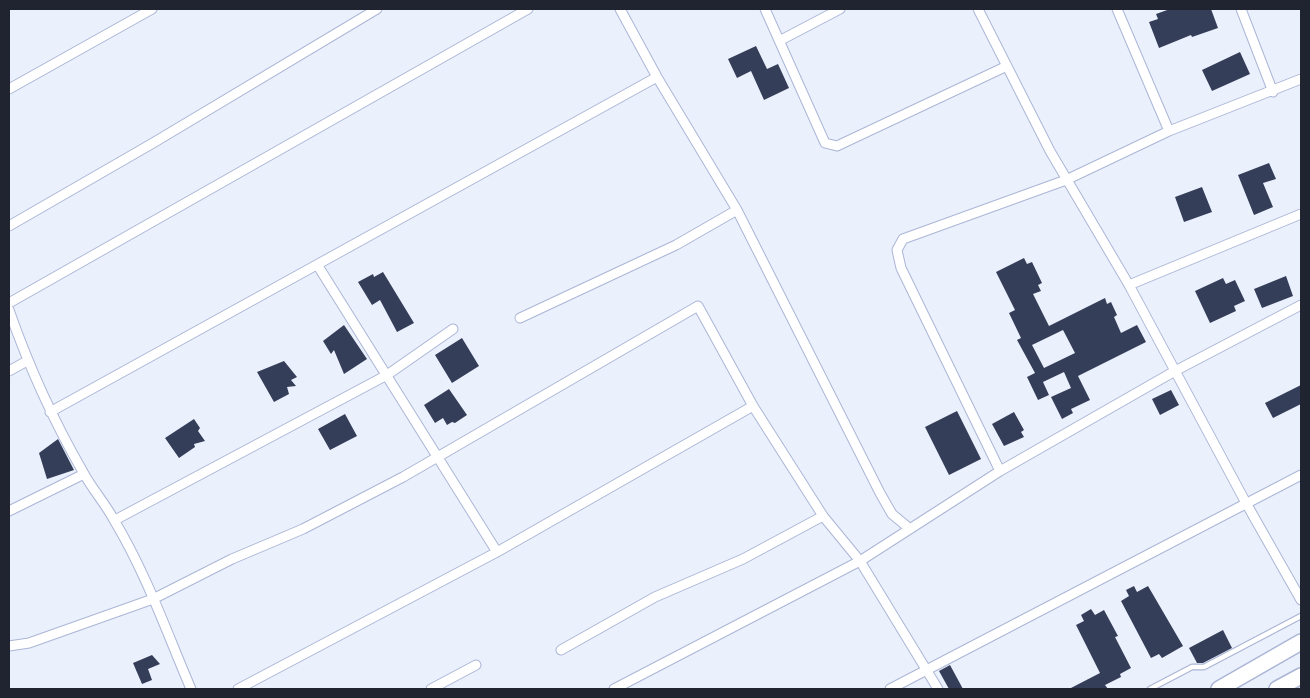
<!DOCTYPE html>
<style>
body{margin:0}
#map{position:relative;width:1310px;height:698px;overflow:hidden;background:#ebf0fd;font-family:Overpass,sans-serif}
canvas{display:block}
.frame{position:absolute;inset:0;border:10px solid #202431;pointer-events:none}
</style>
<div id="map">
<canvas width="1310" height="698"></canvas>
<div class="frame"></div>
</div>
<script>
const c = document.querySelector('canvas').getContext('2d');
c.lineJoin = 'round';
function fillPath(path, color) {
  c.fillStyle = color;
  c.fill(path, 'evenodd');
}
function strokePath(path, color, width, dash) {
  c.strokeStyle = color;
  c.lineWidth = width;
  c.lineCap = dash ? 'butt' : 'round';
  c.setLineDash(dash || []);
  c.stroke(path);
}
fillPath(new Path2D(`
 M1170,9H1211L1218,28L1192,37L1191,35L1159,48L1149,22L1158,19L1156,14Z
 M756,46L767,69L778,64L789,88L764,100L751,71L737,78L728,59Z
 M1240,52L1250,74L1212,91L1202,70Z
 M1269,163L1276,179L1263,183L1273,207L1254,215L1238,175Z
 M1202,187L1212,212L1184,222L1175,197Z
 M1024,258L1027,264L1032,262L1042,283L1038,285L1041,291L1033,294L1049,326L1105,298L1107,304L1111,302L1117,315L1114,317L1121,333L1137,325L1146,342L1078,376L1090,400L1071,409L1073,413L1062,419L1051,397L1071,388L1064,372L1043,382L1049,395L1038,400L1027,377L1035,373L1017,340L1021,338L1009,313L1015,310L996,272ZM1063,330L1075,353L1044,368L1032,345Z
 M383,272L414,323L397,332L380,300L372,305L358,282L373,274L374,277Z
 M1286,276L1293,296L1262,308L1254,289Z
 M1223,278L1226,284L1235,280L1245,301L1234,306L1236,311L1210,323L1195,291Z
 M344,325L367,359L344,374L334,350L331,354L323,341Z
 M462,338L479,366L452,383L435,355Z
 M284,361L297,377L291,380L296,386L287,387L289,394L274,402L257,372Z
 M1301,385V404L1273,418L1265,403Z
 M449,389L467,415L455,423L452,422L447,425L443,418L435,423L424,405Z
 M1171,390L1179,405L1160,415L1152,399Z
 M957,411L981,459L949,475L925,427Z
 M1014,412L1024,430L1021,432L1024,437L1004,446L992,424Z
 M345,414L357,436L330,450L318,429Z
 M194,419L200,428L198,431L205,441L194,444L195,447L179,458L165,438Z
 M58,439L74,470L47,479L39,453Z
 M1134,586L1137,592L1148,586L1183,646L1162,658L1159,654L1151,658L1121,601L1129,596L1126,590Z
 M1091,609L1095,615L1104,610L1118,636L1115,637L1131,668L1120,674L1121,677L1105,685L1108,689H1069L1100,673L1076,625L1084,621L1081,615Z
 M1223,630L1232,648L1203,663H1197L1189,648Z
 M152,655L160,664L148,669L152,680L142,684L133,663Z
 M950,665L963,689H949L939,671Z`), '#353e59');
const service = new Path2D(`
 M1150,689L1192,667H1204L1301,616`);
const minor = new Path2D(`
 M620,9L657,77L737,210L880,493L892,514L910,529
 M765,9L825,143L837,146L1007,66
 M978,9L1050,151L1129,285L1246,503L1301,600
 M1117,9L1169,131
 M1241,9L1273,92
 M781,40L840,9
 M9,89L152,9
 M9,226L153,143L377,9
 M318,266L497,552
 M1129,285L1301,214
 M9,303L528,9
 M9,310C29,367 53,420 83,472C92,489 105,503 114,520C146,573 167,633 191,689
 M520,318L676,245L737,210
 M9,371L27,361
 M50,412L657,77
 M1000,471L901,268L897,250L903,239L1066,180L1169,131L1301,79
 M9,511L84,474
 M115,520L387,375L453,329
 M9,646L29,643L153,599L232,559L303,529L403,477L698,306L753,406L823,516L860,561L614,689
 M561,650L655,597L743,559L823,516
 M238,689L497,552L753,406
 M431,689L476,665
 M890,689L1301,475
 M938,689L860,561L1000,471L1175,371L1301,305`);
const trunk = new Path2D(`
 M1219,689L1301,642
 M1277,689L1301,676`);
strokePath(service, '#abb6d6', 7);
strokePath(minor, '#abb6d6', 11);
strokePath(trunk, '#abb6d6', 18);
strokePath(service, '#fff', 4.5);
strokePath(minor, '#fff', 9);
strokePath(trunk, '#fff', 15);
</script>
